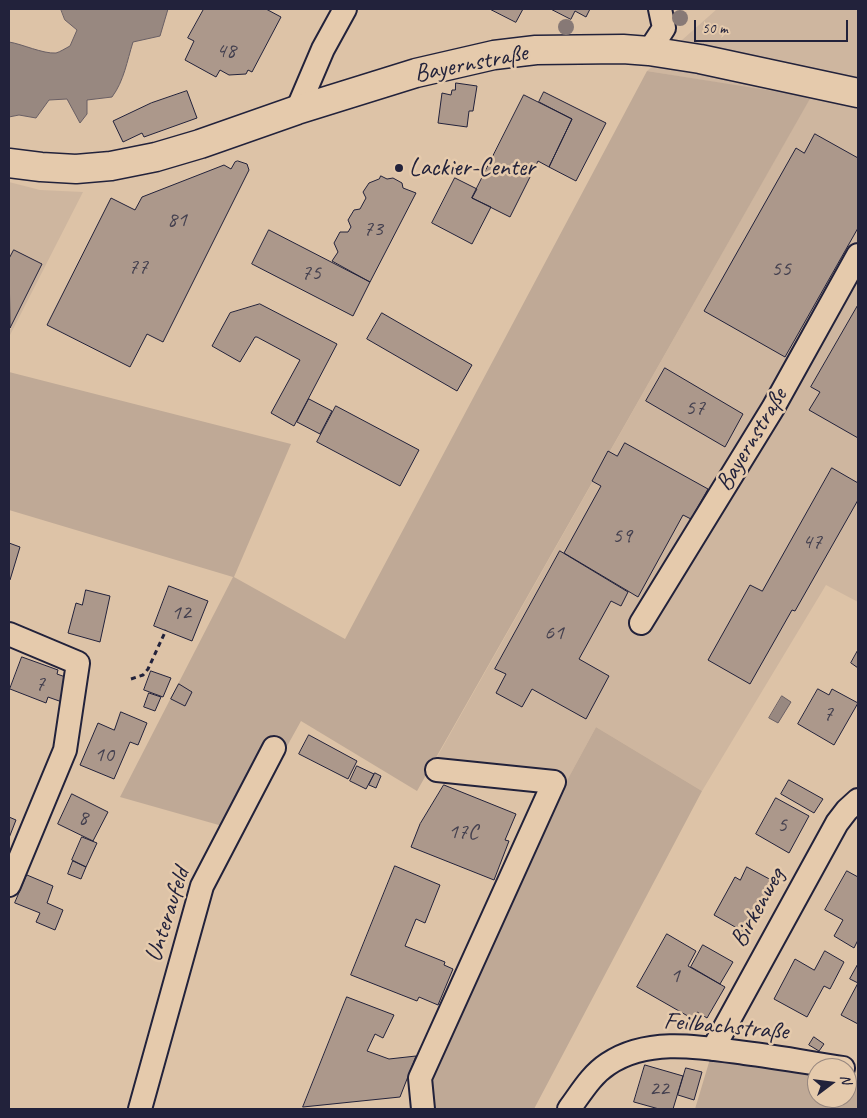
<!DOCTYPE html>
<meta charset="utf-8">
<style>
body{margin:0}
#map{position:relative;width:867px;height:1118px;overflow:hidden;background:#ddc3a7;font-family:Caveat,sans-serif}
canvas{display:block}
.frame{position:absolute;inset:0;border:10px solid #22223b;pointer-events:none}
.north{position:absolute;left:807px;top:1058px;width:50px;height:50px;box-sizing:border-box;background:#e5caac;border:1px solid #97877f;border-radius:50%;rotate:75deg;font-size:14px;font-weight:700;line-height:20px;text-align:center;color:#22223b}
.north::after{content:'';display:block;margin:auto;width:18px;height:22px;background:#22223b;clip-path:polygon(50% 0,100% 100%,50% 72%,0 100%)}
.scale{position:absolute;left:694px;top:20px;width:154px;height:22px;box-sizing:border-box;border:2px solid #22223b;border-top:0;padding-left:6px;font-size:15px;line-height:18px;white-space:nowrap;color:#22223b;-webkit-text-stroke:4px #e5caac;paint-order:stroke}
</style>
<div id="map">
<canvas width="867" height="1118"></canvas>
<div class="frame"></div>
<div class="north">N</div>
<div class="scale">50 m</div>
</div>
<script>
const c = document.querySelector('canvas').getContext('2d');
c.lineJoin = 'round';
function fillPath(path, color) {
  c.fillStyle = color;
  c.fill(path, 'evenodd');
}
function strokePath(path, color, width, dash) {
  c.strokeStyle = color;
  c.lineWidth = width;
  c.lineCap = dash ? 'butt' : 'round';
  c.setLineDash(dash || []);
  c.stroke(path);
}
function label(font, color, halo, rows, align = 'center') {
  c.font = font + ' Caveat,sans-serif';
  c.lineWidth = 5;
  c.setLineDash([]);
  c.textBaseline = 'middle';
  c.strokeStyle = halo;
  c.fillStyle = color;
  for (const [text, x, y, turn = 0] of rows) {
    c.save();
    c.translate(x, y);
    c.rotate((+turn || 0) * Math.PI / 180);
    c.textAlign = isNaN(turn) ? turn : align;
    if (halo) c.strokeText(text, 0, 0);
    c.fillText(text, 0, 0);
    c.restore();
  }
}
fillPath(new Path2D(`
 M717,9H858V602L826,585L702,791L596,727L564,786L428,773L810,98L647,71Z
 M9,182L40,190L83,192L9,337Z`), '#ceb69f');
fillPath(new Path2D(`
 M647,71L811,97L417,791L301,721L240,831L120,797L233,577L9,510V372L291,444L234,577L345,639Z
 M596,727L702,791L534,1109H433L429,1080L564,786Z
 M710,1059L817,1075V1098H847V1080L858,1081V1109H695Z`), '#bfa996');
const water = new Path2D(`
 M61,9H168L160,36L133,42C127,61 124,81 112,97L87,100V114L80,123L67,99L49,100L36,118L19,115L9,117V42C22,44 43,54 56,53C60,52 66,48 70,46L77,30L65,20Z
 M782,696L791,702L778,723L769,718Z`);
fillPath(water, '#988880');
strokePath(water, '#695f64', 1);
const building = new Path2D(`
 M204,9H266L281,17L252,72L248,70L246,74L229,75L220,70L216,77L185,60L194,41L188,38Z
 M490,9H523L516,22Z
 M551,9H590L586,17L575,11L571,19Z
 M456,83L477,86L473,111H469L467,127L438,123L442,93L451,95L452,90H455Z
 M187,91L197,118L144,137L142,133L123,142L113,121L151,103Z
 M544,92L606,123L576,181L549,167L572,119L539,102Z
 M524,95L572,119L549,167L538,161L510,217L472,198Z
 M815,134L858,158V228L785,357L704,311L796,148L804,153Z
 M238,161L247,164L249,170L163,342L147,334L130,367L47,325L111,198L135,210L142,197L224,165L231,169L235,162Z
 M381,176L387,179L393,178L402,183L403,188L416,193L370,282L332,261L338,252L334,243L340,232H348L351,227L348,220L354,210L360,209L366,198L363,192L369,183L379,179Z
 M455,178L477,189L472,198L491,207L472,244L432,223Z
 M269,230L370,282L353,316L252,264Z
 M14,250L42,264L10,328L9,259Z
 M260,304L337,344L294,426L271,413L300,360L257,337H255L240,362L212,346L230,313Z
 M858,305V438L809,410L820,392L811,387Z
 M382,313L472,365L457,391L367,339Z
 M665,368L743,414L725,447L646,401Z
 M309,399L332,411L320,434L297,422Z
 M336,406L419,450L400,486L317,442Z
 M625,443L708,489L691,519L683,515L638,597L564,553L601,486L592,481L608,451L617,456Z
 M832,468L858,483V500L795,611L792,610L750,684L708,660L750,585L762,591Z
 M9,543L20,547L10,580H9Z
 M560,551L628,592L621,606L611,601L579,659L609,676L586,719L532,689L522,707L496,693L506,674L495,669Z
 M169,586L208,601L192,641L154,626Z
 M86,590L110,596L100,642L68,633L76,603L82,605Z
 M858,650V668L851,663Z
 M22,657L58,670L57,674L71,679L62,702L48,697L46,703L10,689Z
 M151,671L171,678L163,697L144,690Z
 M179,684L192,692L185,706L171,699Z
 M818,689L829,695L832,689L858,703L834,745L798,724Z
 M149,693L161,697L155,711L144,707Z
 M121,712L147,723L138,745L130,742L114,779L80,765L98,723L114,730Z
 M309,735L357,761L348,779L299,754Z
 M357,766L374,774L366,789L350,781Z
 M375,773L381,776L376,788L369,785Z
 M789,780L823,799L814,813L781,794Z
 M444,785L516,814L505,840L509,841L494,880L411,847L420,824Z
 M72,794L108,812L93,841L58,824Z
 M776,798L809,816L789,853L756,834Z
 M9,817L16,820L9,838Z
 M82,837L97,843L86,867L72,860Z
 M73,861L86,867L81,879L68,874Z
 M395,866L440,885L425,923L416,919L405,946L445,962L444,965L453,969L438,1005L419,997L417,1001L351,975Z
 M747,867L775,882L759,911L757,910L744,932L714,915L735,877L740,880Z
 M847,871L858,877V940L854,948L834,936L843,920L825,910Z
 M27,875L53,886L47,903L63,910L55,930L36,922L40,913L15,903Z
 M667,934L696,951L688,966L725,987L707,1018L697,1012L693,1019L637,987Z
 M703,945L733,962L720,984L691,967Z
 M825,951L844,962L830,989L824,986L807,1017L774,999L795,959L814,970Z
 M858,964V1024L841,1015L858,983L850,979Z
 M347,997L394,1015L383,1038L375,1034L367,1051L389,1059L416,1056L400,1097L303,1107Z
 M814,1037L824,1044L819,1051L809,1045Z
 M645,1065L683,1076L673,1109H659L634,1102Z
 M686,1068L702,1072L694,1100L678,1095Z`);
fillPath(building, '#ac988b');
strokePath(building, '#22223b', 1);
const street = new Path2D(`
 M649,51L664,28L660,9
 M297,110L323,49L345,9
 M641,623L773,408L858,255
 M9,634L78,663L65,750L9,885
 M713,1049L837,823L847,810L858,800
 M140,1109L202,886L274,748
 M423,1109L420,1078L554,782L437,770
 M569,1109C581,1093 591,1075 608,1064C648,1037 701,1047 745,1053C778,1057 810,1063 843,1068`);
const secondary = new Path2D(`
 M9,163L41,167L76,169L111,166L156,157L200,144L297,110L416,73L494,55L536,50L623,49L649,51L700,59L858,93`);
strokePath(street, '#22223b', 26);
strokePath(secondary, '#22223b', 31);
strokePath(new Path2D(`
 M131,679L143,675L148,669L166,630`), '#22223b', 3, [5, 4]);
strokePath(street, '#e5caac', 22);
strokePath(secondary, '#e5caac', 28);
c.fillStyle = '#877976';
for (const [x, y] of [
 [680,18],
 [566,27]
]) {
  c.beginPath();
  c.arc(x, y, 8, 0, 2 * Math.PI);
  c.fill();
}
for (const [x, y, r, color] of [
 [399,168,5,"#22223b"]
]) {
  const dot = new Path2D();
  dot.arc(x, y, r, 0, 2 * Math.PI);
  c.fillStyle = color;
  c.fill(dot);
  strokePath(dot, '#e5caac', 2);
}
label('22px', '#44404f', null, [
 ["48",226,51],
 ["81",177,220],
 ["73",373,229],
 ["77",138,267],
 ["55",781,269],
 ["75",311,273],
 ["57",695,408],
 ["59",622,536],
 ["47",812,542],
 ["12",181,613],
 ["61",554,633],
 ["7",40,684],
 ["7",828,714],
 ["10",104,755],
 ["8",83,818],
 ["5",782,825],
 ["17C",463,832],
 ["1",675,976],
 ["22",659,1089]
]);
label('25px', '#22223b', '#e5caac', [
 ["Bayernstraße",471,64,-11],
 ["Bayernstraße",752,440,-59],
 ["Birkenweg",758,908,-61],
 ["Unteraufeld",168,915,-72],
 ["Feilbachstraße",726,1027,5]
]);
label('25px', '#22223b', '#e5caac', [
 ["Lackier-Center",409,168]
], 'left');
</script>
